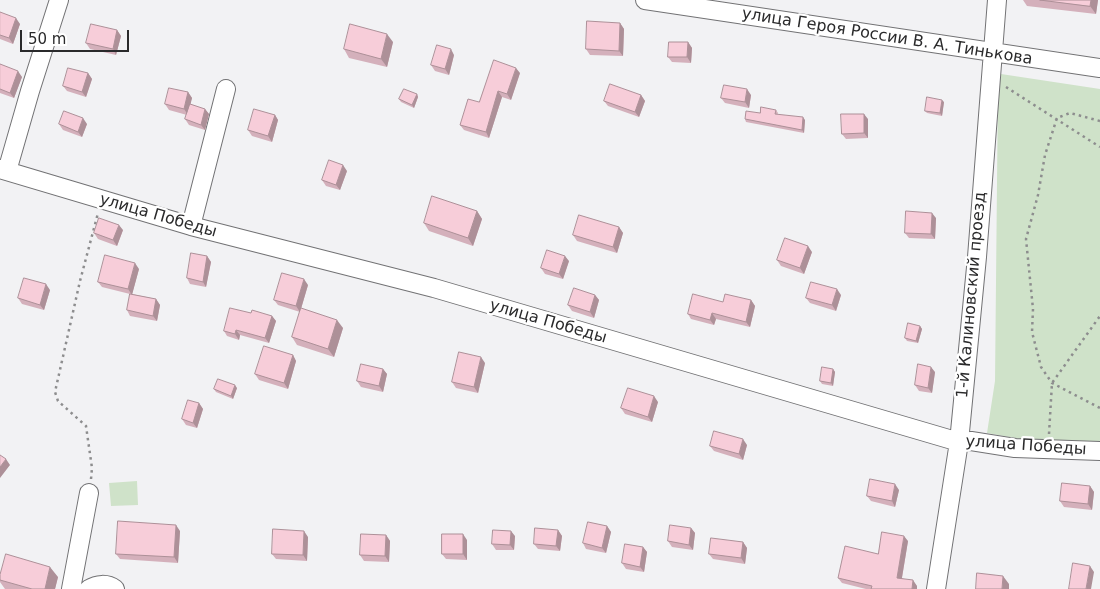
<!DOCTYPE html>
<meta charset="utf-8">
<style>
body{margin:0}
#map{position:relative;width:1100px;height:589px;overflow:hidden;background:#f2f2f4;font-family:"DejaVu Sans",sans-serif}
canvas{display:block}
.scale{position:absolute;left:20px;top:30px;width:109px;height:22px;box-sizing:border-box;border:2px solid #2a2a2b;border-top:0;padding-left:6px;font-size:15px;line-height:18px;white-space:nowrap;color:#2a2a2b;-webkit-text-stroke:4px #fff;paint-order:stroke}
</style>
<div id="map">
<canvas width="1100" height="589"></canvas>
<div class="scale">50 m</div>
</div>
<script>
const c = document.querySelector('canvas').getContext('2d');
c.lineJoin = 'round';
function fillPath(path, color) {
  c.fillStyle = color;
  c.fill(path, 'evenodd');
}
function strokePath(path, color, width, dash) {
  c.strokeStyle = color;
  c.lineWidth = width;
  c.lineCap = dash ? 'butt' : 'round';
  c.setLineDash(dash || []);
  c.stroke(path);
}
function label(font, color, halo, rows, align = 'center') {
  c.font = font + ' "DejaVu Sans",sans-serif';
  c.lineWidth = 4.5;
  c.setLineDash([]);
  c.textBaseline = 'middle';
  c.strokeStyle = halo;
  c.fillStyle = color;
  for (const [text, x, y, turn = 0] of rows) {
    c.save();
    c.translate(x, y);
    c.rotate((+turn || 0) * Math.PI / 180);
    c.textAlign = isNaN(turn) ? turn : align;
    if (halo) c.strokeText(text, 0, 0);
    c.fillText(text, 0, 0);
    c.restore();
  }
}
fillPath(new Path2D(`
 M1001,74L1100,89V446L1049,444L987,433L995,381L998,83Z
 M137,481L138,505L111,506L109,483Z`), '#cfe2c9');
const minor = new Path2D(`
 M645,0L1100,68
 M0,169L191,226L434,288L959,442L971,441L1015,448L1100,451
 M7,171L30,91L59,0
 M191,226L226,89
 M71,589L89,493
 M89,589C97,584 107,583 115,589
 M936,589L959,442L977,257L997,0`);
strokePath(minor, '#727274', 20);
strokePath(new Path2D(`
 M1006,87L1100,147
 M1100,121L1070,113L1057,118L1045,155L1038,195L1026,239L1033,309L1032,332L1041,367L1052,383L1100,408
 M1049,434L1052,383L1100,316
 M91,479L92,468L86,426L58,401L55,392L80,281L98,213`), '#8d8d8e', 2.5, [2.5, 4]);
strokePath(minor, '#fff', 18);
fillPath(new Path2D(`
 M1023,0H1098L1096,14L1027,6Z
 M0,12L20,24L13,44L0,39Z
 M620,23L624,29L623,56L590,55L586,49Z
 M117,30L121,36L116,55L90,49L86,43Z
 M393,42L387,67L349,58L344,49Z
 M688,42L692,48L691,63L672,62L668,57Z
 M454,55L449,75L435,71L431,65Z
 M0,64L22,77L14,98L0,93Z
 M88,73L92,79L86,97L67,91L63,86Z
 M520,73L511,100L502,97L489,138L464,130L460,125L479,102Z
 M188,92L192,98L190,104L205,109L209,114L205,130L189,125L185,119L187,115L169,110L165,104Z
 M417,94L418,97L414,108L401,102L399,99Z
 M641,95L645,101L639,117L608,106L604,101Z
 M751,95L749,108L725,103L721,98Z
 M944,102L942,116L927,113L925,111Z
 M776,110L778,113L777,115L805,120L804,133L746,122L745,119L760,113Z
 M275,115L278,120L272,142L252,136L248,130Z
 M868,119V138L846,139L842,134Z
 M59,124H87L82,137L63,130Z
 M347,171L340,190L326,186L322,180Z
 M477,211L482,219L473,246L429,231L424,223Z
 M936,218L935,239L909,238L905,233Z
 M619,227L623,233L617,253L577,241L573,235Z
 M123,230L117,246L98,239L94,233Z
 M812,252L804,274L781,266L777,260Z
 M207,256L211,262L206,287L190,284L187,278Z
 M569,261L563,279L545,274L541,268Z
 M139,269L132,294L156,299L160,305L157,321L130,316L127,310L130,294L102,287L98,282Z
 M308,285L301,309L343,328L334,357L297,345L292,337L300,312L278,305L274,300Z
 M50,290L44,310L22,304L18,298Z
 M595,295L599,300L594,318L572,311L568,305Z
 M841,295L836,311L810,303L806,298Z
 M751,300L755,306L750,327L716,319L714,325L691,319L688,314L723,302Z
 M251,313L272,316L276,321L269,343L240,335L239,340L227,336L224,331Z
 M920,326L922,329L918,343L907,341L905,338Z
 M293,355L296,361L288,389L259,380L255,374Z
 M485,363L478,393L456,388L452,382Z
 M383,369L387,374L383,392L361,387L357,381Z
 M833,369L835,372L833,386L822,384L820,381Z
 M935,372L932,393L919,391L915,385Z
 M237,388L233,399L216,392L214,389Z
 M658,402L652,422L625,414L621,408Z
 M199,403L203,409L197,428L186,425L182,419Z
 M747,445L743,460L714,451L710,446Z
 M1090,486L1094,492L1092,510L1064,507L1060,501Z
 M899,490L895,507L871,501L867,496Z
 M607,526L611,532L606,553L586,549L583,543Z
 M691,528L695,533L693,550L672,547L668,541Z
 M558,530L562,536L560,551L538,549L534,544Z
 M180,531L178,563L120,559L116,554Z
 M386,535L390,541L389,562L364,561L360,555Z
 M515,536L514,550H496L492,544Z
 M308,537L307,561L276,559L272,554Z
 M467,540V560L446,559L442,554Z
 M908,541L902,578L917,586V589H866L842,583L838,578L878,554Z
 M743,542L747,548L745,564L713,559L709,554Z
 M643,547L647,552L644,572L626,569L622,563Z
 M0,575L58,577L55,589H5L0,582Z`), '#d4b0bb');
fillPath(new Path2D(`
 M1091,0H1098L1096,14L1090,6Z
 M16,18L20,24L13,44L9,38Z
 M620,23L624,29L623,56L619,51Z
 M117,30L121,36L116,55L113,49Z
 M387,34L393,42L387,67L381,59Z
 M688,42L692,48L691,63L687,57Z
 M451,49L454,55L449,75L445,69Z
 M516,68L520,73L511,100L507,94Z
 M18,71L22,77L14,98L10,93Z
 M88,73L92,79L86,97L82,92Z
 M747,89L751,95L749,108L745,102Z
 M498,91L502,97L489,138L486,132Z
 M188,92L192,98L188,115L184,109Z
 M417,94L418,97L414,108L412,105Z
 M641,95L645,101L639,117L635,112Z
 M942,100L944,102L942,116L940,113Z
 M205,109L209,114L205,130L201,125Z
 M864,114L868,119V138L864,133Z
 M275,115L278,120L272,142L268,136Z
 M803,117L805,120L804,133L802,130Z
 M83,118L87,124L82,137L78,132Z
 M343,165L347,171L340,190L336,185Z
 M477,211L482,219L473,246L468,238Z
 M932,213L936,218L935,239L931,234Z
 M119,225L123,230L117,246L113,240Z
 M619,227L623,233L617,253L613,247Z
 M808,246L812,252L804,274L800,268Z
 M207,256L211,262L206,287L203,282Z
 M565,256L569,261L563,279L559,274Z
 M135,263L139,269L132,295L128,289Z
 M304,279L308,285L300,312L296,306Z
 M46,284L50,290L44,310L40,305Z
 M837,289L841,295L836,311L832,305Z
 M595,295L599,300L594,318L590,312Z
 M156,299L160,305L157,321L153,316Z
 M751,300L755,306L750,327L746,322Z
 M712,313L716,319L714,325L710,320Z
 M272,316L276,321L269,343L265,338Z
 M337,320L343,328L334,357L328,349Z
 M920,326L922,329L918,343L916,341Z
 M236,330L240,335L239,340L235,334Z
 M293,355L296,361L288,389L284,383Z
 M481,357L485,363L478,393L474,387Z
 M931,367L935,372L932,393L928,388Z
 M383,369L387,374L383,392L379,386Z
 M833,369L835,372L833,386L831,383Z
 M235,385L237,388L233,399L231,396Z
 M654,396L658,402L652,422L648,417Z
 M199,403L203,409L197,428L193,423Z
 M743,439L747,445L743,460L739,454Z
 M6,459L10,465L0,478V467Z
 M895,484L899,490L895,507L892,501Z
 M1090,486L1094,492L1092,510L1088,504Z
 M176,525L180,531L178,563L174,557Z
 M607,526L611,532L606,553L602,548Z
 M691,528L695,533L693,550L689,545Z
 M558,530L562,536L560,551L556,546Z
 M304,531L308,537L307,561L303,555Z
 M511,531L515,536L514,550L510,545Z
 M463,534L467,540V560L463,554Z
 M386,535L390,541L389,562L385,556Z
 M904,536L908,541L901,583L897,578Z
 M743,542L747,548L745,564L741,558Z
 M643,547L647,552L644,572L640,567Z
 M1090,566L1094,572L1091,589H1086Z
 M50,567L58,577L55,589H45Z
 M1003,576L1009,584V589H1002Z
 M913,580L917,586V589H912Z`), '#ad9098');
const building = new Path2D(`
 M1040,0H1091L1090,6Z
 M0,12L16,18L9,38L0,35Z
 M587,21L620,23L619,51L586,49Z
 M91,24L117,30L113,49L86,43Z
 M350,24L387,34L381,59L344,49Z
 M669,42H688L687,57H668Z
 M437,45L451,49L445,69L431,65Z
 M494,60L516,68L507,94L498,91L486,132L460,125L468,99L479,102Z
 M0,64L18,71L10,93L0,89Z
 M68,68L88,73L82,92L63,86Z
 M610,84L641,95L635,112L604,101Z
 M724,85L747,89L745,102L721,98Z
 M169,88L188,92L184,109L165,104Z
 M404,89L417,94L412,105L399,99Z
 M927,97L942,100L940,113L925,111Z
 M190,104L205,109L201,125L185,119Z
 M761,107L776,110L775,114L803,117L802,130L745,119L746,111L760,113Z
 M254,109L275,115L268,136L248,130Z
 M64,111L83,118L78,132L59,124Z
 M841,114H864V133L842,134Z
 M329,160L343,165L336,185L322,180Z
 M432,196L477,211L468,238L424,223Z
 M906,211L932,213L931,234L905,233Z
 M579,215L619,227L613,247L573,235Z
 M99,218L119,225L113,240L94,233Z
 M785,238L808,246L800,268L777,260Z
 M547,250L565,256L559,274L541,268Z
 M191,253L207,256L203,282L187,278Z
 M105,255L135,263L128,289L98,282Z
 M282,273L304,279L296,306L274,300Z
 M24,278L46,284L40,305L18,298Z
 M811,282L837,289L832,305L806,298Z
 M574,288L595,295L590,312L568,305Z
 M130,294L156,299L153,316L127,310Z
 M693,294L723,302L725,294L751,300L746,322L712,313L710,320L688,314Z
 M230,308L251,313L252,310L272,316L265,338L236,330L235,334L224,331Z
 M301,308L337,320L328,349L292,337Z
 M908,323L920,326L916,341L905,338Z
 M264,346L293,355L284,383L255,374Z
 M459,352L481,357L474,387L452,382Z
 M361,364L383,369L379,386L357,381Z
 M918,364L931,367L928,388L915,385Z
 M822,367L833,369L831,383L820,381Z
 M218,379L235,385L231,396L214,389Z
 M628,388L654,396L648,417L621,408Z
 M188,400L199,403L193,423L182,419Z
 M714,431L743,439L739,454L710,446Z
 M0,455L6,459L0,467Z
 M870,479L895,484L892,501L867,496Z
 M1062,483L1090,486L1088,504L1060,501Z
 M118,521L176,525L174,557L116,554Z
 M588,522L607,526L602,548L583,543Z
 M670,525L691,528L689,545L668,541Z
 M535,528L558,530L556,546L534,544Z
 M273,529L304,531L303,555L272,554Z
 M493,530L511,531L510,545L492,544Z
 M882,532L904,536L897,578L913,580L912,589H871L872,586L838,578L845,546L878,554Z
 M361,534L386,535L385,556L360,555Z
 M442,534H463V554H442Z
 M711,538L743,542L741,558L709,554Z
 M625,544L643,547L640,567L622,563Z
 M6,554L50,567L45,589H32L0,580V575Z
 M1073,563L1090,566L1086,589H1069Z
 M977,573L1003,576L1002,589H976Z`);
fillPath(building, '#f7cdd9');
strokePath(building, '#ad9098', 1);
label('16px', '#2a2a2b', '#fff', [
 ["улица Героя России В. А. Тинькова",887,37,9],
 ["улица Победы",158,216,16],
 ["1-й Калиновский проезд",972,295,-85],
 ["улица Победы",548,322,16],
 ["улица Победы",1026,446,4]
]);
</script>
